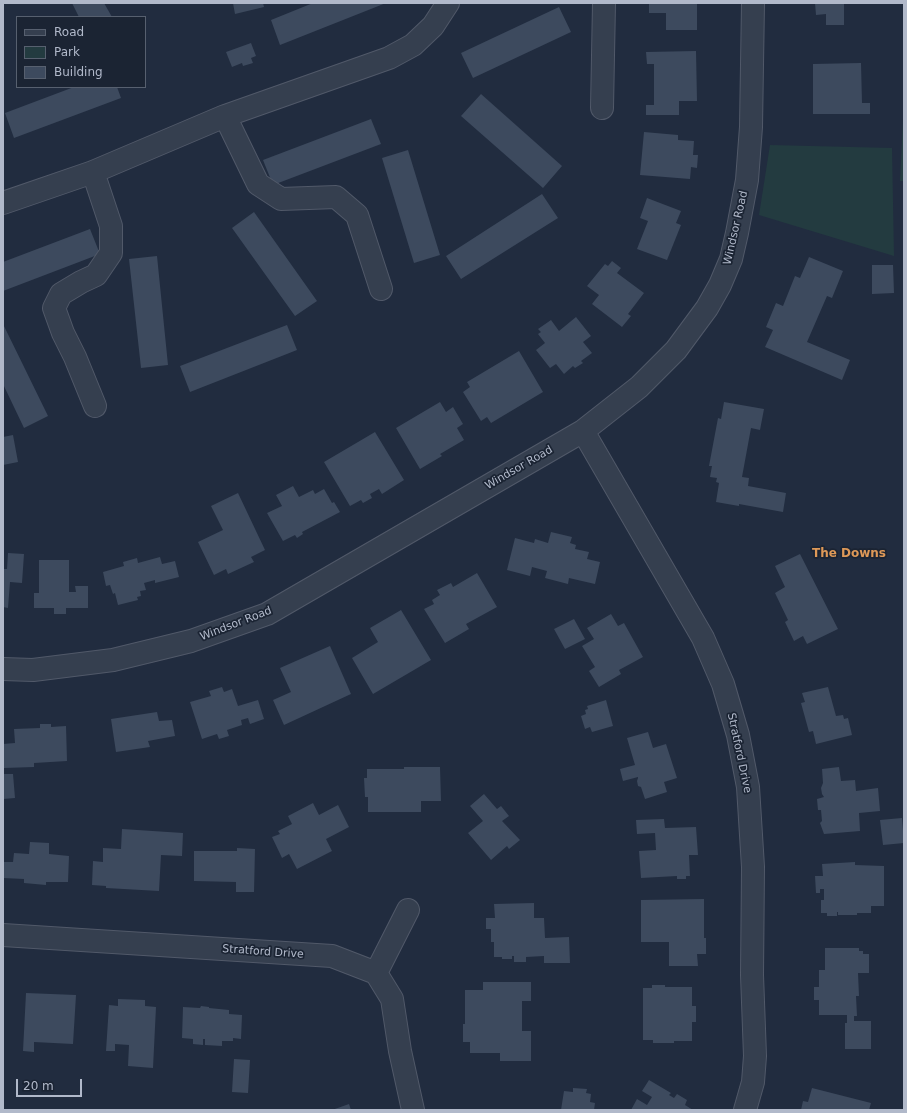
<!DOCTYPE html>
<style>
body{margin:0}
#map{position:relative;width:907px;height:1113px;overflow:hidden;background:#212c3f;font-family:"DejaVu Sans",sans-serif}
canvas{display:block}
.frame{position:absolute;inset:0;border:4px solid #b1b9ca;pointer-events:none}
.legend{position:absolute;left:16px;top:16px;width:130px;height:72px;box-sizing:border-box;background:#1b2433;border:1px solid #57606f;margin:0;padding:5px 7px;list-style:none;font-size:12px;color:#b1b9ca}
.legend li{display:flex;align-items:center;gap:8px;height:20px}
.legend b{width:20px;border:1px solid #57606f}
.scale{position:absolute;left:16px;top:1079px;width:66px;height:18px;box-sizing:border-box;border:2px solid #b1b9ca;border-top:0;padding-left:5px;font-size:12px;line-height:14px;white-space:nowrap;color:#b1b9ca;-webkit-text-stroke:3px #1b2433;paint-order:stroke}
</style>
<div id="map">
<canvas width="907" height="1113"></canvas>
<div class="frame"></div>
<ul class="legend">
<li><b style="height:5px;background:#353f4f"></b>Road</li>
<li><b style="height:11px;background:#233b40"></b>Park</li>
<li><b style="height:11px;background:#3d4a5e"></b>Building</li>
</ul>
<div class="scale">20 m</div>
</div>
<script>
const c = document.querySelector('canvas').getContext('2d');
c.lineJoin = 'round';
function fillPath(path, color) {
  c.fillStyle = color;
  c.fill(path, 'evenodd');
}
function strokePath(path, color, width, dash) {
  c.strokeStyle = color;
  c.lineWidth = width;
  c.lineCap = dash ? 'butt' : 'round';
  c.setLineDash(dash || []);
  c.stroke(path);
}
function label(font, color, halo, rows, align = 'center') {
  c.font = font + ' "DejaVu Sans",sans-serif';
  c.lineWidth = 3.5;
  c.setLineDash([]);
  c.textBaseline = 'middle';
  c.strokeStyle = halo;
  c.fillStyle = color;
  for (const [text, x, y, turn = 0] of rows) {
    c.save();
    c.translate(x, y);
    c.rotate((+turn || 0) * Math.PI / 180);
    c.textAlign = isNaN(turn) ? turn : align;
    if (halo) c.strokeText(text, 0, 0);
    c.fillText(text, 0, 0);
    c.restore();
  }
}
fillPath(new Path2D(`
 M903,119L904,181H900Z
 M770,145L892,148L894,256L759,215Z`), '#233b40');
fillPath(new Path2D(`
 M72,3H104L112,17H79Z
 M233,3H263L264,7L235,14Z
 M313,3H386L280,45L271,20Z
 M649,3H693V4H697V30H666V13H649Z
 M815,3H844V25H826V14L816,15Z
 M559,7L571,32L473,78L461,53Z
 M251,43L256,56L251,58L253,63L243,66L242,63L232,67L226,52Z
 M696,51L697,101H679V115H646V105H654V64H647L646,52Z
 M861,63L862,103H870V114H813V64Z
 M74,87H117L121,98L14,138L5,113Z
 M481,94L562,166L543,188L461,116Z
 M371,119L381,144L273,185L263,160Z
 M644,132L678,135V140L694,141L693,155H698L697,168L691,167L690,179L640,175Z
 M408,150L440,255L414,263L382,158Z
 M542,194L558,218L461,279L446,256Z
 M647,198L681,211L676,223L681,225L667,260L637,249L648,221L640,218Z
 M254,212L317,301L295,316L232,228Z
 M90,229L100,254L3,291V262Z
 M157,256L168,365L141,368L129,259Z
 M809,257L843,271L832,298L827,296L807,342L850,360L842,380L765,347L773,330L766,327L776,303L783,306L795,276L800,278Z
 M612,261L621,268L617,273L644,293L628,314L631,316L622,327L592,304L599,295L587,286L605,264L608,266Z
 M872,265H893L894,293L872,294Z
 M576,317L591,336L583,342L592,353L581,361L583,363L575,368L573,366L564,374L556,364L550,368L536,350L545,343L538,334L541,332L538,329L551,320L559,331Z
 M3,324L48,416L24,428L3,384Z
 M287,325L297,350L190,392L180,366Z
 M519,351L543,392L491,423L487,417L481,421L463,392L470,387L467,382Z
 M440,402L446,412L453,407L463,424L457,428L464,440L440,454L442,456L420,469L396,428Z
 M724,402L764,409L760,430L751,428L742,477L749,478L748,486L786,493L783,512L739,504V506L716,502L719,483L716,482L717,478L710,477L712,466H709L718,418L721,419Z
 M375,432L404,480L382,494L379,489L370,494L372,498L363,503L361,500L350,506L324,462Z
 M13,435L18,462L3,465V437Z
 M293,486L299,497L313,490L315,494L324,489L332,503L334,502L340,512L302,532L303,534L297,538L295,535L283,541L267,513L282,506L276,495Z
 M238,493L265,550L251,557L254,562L228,574L226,569L214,575L198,542L223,530L211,506Z
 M551,532L572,537L570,543L576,545L575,549L589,552L587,559L600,562L595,584L569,578L568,584L545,578L547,571L532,567L530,576L507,570L515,538L534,543L535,539L548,543Z
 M8,553L24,554L22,583L10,582L8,608L3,607V569H7Z
 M800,554L838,629L807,644L803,636L794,641L785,622L788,620L775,593L785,587L775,566Z
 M160,557L162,564L175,561L179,577L155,583V580L144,583L146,590L140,591L141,596L137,597L138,600L118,605L115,593L113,594L110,585L106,586L103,572L124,566L123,562L137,558L138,563Z
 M39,560H69V592H76L75,586H88V608H66V614H54V608H34V593H39Z
 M477,573L497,607L466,624L469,629L445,643L424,609L434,604L432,600L440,595L437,590L451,583L453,587Z
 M401,610L431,660L373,694L352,658L378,642L370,628Z
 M611,614L618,626L624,623L643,657L619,670L621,674L599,687L589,671L595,667L582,646L594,639L587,628Z
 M574,619L585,639L565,649L554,629Z
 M330,646L351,694L284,725L273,700L291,692L280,668Z
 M222,687L224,692L232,689L238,706L258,700L264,719L250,724L248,718L241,720L242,725L227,730L229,736L219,739L217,734L202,739L190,702L211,696L209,691Z
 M828,687L836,716L843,715L844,719L848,718L852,735L816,744L813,731L809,732L801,703L805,702L802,693Z
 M606,700L613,726L592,732L590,727L585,729L581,716L586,714L585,710L588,709L587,706Z
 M157,712L159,721L172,720L175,736L148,741L150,747L116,752L111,719Z
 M40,724H51V727L66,726L67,761L34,763V767L4,768L3,744L15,743L14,729L40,728Z
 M648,732L653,748L666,744L677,778L664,782L667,792L645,799L641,787L638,786L637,781L638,778V777L623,781L620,769L635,765L627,738Z
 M404,767H440L441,801H421V812H368V797H365L364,778H367V769H404Z
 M839,767L841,781L855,780L856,791L878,788L880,811L859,813L860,831L824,834L820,823L822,821L821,810H818L817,799L824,797L822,794L821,788L823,783L822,769Z
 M3,774H13L15,798L3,799Z
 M484,794L497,809L501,806L509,816L502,821L520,840L509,849L507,846L491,860L468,833L483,821L470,806Z
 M313,803L319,815L338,805L349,827L326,839L332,851L297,869L289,854L282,858L272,837L280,834L278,831L292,824L288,816Z
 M902,818L904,843L883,845L880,820Z
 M664,819L665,828L696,827L698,855H689L690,876H686V879H677V876L641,878L639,851L656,850L655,833L637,834L636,820Z
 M122,829L183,833L182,856L161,855L159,891L106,888V886L92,885L93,861L103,862V848L121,849Z
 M30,842L49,843V854L69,856L68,882H46V885L24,883V879L3,878V862H13L14,853L29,854Z
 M237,848L255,849L254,892H236V882L194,881V851H237Z
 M855,862V865L884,866V906H871V913H857V915H838V912H837V916H827V913H821V900H824V889H820V893H816L815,876H823L822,864Z
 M704,899V938H706V954H697L698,966H669V942H641V900Z
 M534,903V918H544L545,938L569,937L570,963H544V956L526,957V962H514V956H512V959H502V957H494V942H491V929H486V918H495L494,904Z
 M825,948H859V951H863V954H869V973H858L859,996H856L857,1016H854V1021H871V1049H845V1023H847V1015H819V1000H814V987H819V970H825Z
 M483,982H531V1001H522V1031H531V1061H500V1053H470V1042H463V1024H465V990H483Z
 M652,985H665V987H692V1006H696V1022H692V1041H674V1043H653V1040H643V988H652Z
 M26,993L76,995L73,1044L34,1042V1052L23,1051Z
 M118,999L145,1000V1006L156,1007L153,1068L128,1066L129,1045L115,1044V1051H106L109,1005L118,1006Z
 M201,1006L209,1007V1008L229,1010V1014L242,1015L241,1039L233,1038V1041H222V1046L205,1045V1039H203V1045L193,1044V1039L182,1038L183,1007L200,1008Z
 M234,1059L250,1060L248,1093L232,1092Z
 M649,1080L671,1093L669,1095L674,1098L677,1094L687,1100L685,1105L693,1110H631L637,1099L647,1105L652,1097L642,1091Z
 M573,1088L587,1089L586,1093L591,1094L590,1102L595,1103L594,1110H561L564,1091L573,1092Z
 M812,1088L871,1103L869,1110H801L803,1101L808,1102Z
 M349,1104L351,1110H332Z`), '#3d4a5e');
const minor = new Path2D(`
 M602,108L604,3
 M225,116L258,184L281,199L336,197L357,215L381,289
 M93,172L111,226V253L96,275L81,282L61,294L54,308L63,333L75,357L95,406
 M3,203L93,172L225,116L389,58L413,45L433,26L448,3
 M583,431L703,638L723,684L738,735L748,787L753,867L752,975L755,1056L753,1082L745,1110
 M3,669L33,670L113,660L191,641L267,614L583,431L639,387L676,350L707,308L720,285L731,259L737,233L747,180L751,127L753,3
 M3,935L332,956L376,973L392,999L400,1051L413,1110
 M376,973L408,910`);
strokePath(minor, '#515969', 24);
strokePath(minor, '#353f4f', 22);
label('11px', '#b1b9ca', '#1b2433', [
 ["Windsor Road",736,228,-77],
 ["Windsor Road",519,468,-30],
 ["Windsor Road",236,624,-21],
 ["Stratford Drive",739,753,78],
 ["Stratford Drive",263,952,4]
]);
label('bold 12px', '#de9958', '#1b2433', [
 ["The Downs",849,554]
]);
</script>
